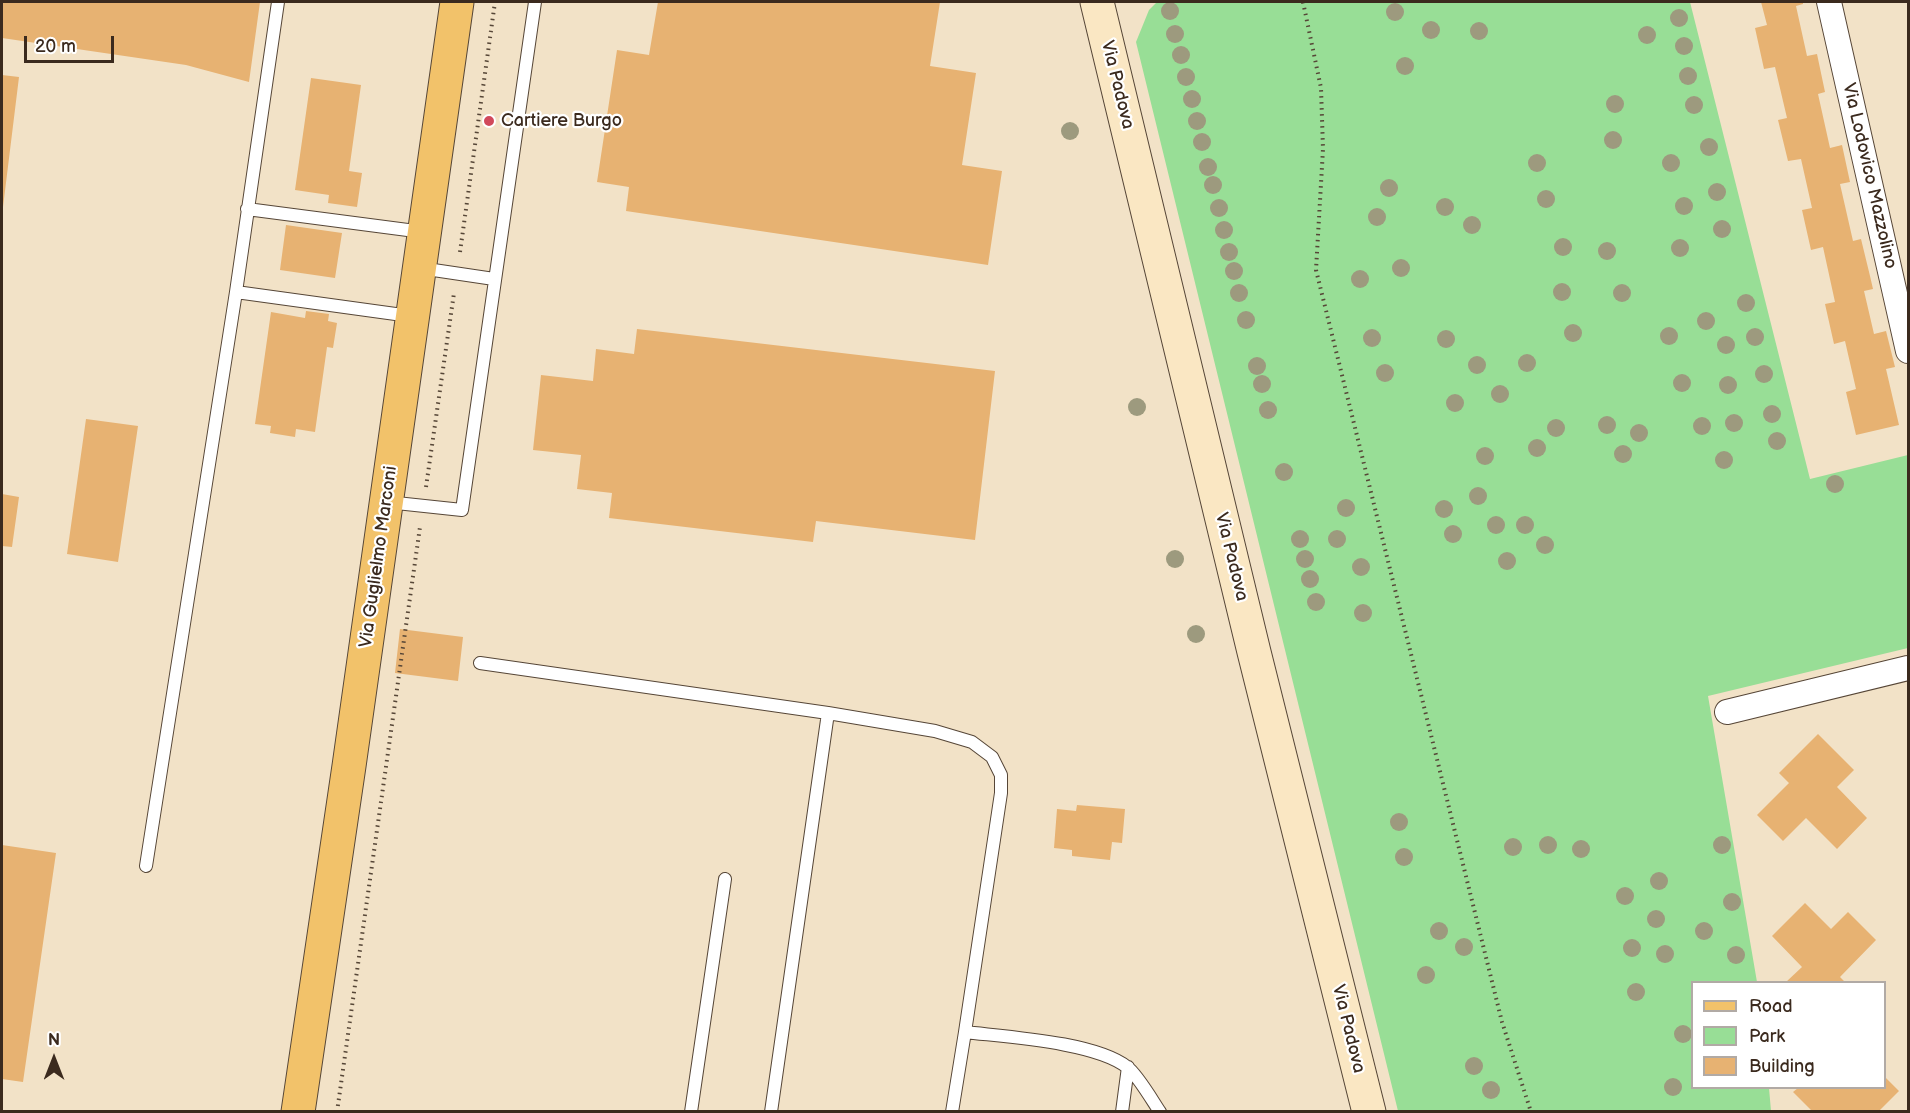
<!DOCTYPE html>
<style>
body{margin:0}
#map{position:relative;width:1910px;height:1113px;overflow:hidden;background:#f2e2c7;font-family:"Balsamiq Sans",sans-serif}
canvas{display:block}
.frame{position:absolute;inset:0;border:3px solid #3b2a1e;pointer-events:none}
.legend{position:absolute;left:1691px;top:981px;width:195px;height:108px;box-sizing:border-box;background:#fff;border:2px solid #b1aaa5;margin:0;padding:8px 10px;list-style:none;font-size:18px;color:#3b2a1e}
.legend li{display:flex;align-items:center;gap:12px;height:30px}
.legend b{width:30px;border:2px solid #b1aaa5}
.north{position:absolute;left:24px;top:1029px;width:60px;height:60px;-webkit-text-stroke:4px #fff;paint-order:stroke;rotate:0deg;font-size:16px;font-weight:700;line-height:24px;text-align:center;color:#3b2a1e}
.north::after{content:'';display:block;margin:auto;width:21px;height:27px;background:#3b2a1e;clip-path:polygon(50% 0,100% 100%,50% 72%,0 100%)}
.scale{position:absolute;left:24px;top:36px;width:90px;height:27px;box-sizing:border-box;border:3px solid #3b2a1e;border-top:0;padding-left:8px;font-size:18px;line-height:21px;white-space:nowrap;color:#3b2a1e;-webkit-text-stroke:4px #fff;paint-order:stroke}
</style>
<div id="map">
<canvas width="1910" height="1113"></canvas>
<div class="frame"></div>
<ul class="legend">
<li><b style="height:8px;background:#f2c26a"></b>Road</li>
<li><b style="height:16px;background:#98de96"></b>Park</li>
<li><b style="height:16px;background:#e7b272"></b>Building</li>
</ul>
<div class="north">N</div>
<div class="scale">20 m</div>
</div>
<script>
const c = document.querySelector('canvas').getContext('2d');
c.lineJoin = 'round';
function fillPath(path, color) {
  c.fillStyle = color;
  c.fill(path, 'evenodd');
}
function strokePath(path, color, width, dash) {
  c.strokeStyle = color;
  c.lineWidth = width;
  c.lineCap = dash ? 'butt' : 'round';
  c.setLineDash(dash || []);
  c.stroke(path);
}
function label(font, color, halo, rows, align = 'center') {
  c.font = font + ' "Balsamiq Sans",sans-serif';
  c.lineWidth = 4.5;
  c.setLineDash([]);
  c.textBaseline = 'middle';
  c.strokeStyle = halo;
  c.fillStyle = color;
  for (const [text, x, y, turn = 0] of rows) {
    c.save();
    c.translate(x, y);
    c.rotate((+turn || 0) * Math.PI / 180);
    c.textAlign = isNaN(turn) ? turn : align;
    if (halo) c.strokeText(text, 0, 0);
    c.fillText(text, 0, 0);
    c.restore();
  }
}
fillPath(new Path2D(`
 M1157,2H1690L1810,479L1908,455V648L1708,696L1757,982H1692V1088H1769L1771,1111H1398L1136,42L1149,10Z`), '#98de96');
fillPath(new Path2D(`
 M2,2H260L249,82L186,65L2,38Z
 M658,2H940L930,66L976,73L962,165L1002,171L988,265L626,211L629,187L597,182L617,50L649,55Z
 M1761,2H1803V4L1796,6L1807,56L1817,54L1825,92L1818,94L1830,148L1842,145L1850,182L1840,184L1853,241L1861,239L1870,276L1873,289L1864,291L1874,334L1886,331L1895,367L1886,369L1899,425L1856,435L1846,392L1856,389L1845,341L1834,344L1825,304L1835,302L1823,247L1811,250L1802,210L1812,208L1801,159L1788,161L1778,120L1787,118L1775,67L1764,69L1755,28L1767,25Z
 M2,75L19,77L3,207H2Z
 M311,78L361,85L349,171L362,173L357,207L328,203L329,195L295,190Z
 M286,225L342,233L335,278L280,270Z
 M306,311L329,314L328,321L337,323L333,348L327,347L315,432L296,429L295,437L270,433L271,426L255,424L271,312L305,318Z
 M637,329L995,371L975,540L816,521L813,542L609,518L612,493L577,489L581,455L533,450L541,375L593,381L596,349L634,354Z
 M86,419L138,426L118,562L67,554Z
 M2,494L19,497L12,547L2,546Z
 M400,629L463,637L458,681L395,673Z
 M1818,734L1854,770L1837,787L1867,818L1837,849L1806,818L1783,841L1757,815L1789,783L1779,773Z
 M1077,805L1125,809L1122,843L1112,842L1110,860L1072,856V850L1054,848L1057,809L1076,811Z
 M2,845L56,853L23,1082L2,1079Z
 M1805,903L1831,929L1848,912L1876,940L1840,977L1845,982H1786L1802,967L1772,936Z
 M1884,1076L1899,1091L1878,1112H1813L1793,1092L1798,1088H1884Z`), '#e7b272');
const lane = new Path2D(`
 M247,209L423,232
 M420,268L494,279
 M236,292L410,316
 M387,502L462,510L535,2
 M480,663L828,713L935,731L972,742L992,757L1001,775V793L965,1032
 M146,866L236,292L278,2
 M691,1112L725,879
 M771,1112L828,713
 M952,1112L965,1032C1007,1037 1095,1042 1127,1067C1137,1074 1152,1100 1160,1112
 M1122,1112L1128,1067`);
const street = new Path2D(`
 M1829,2L1908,351
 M1727,712L1908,668`);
const secondary = new Path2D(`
 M1097,2L1254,652L1369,1112`);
const primary = new Path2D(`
 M298,1112L349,766L457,2`);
strokePath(lane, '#564637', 14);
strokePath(street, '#564637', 26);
strokePath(secondary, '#564637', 35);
strokePath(primary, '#564637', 35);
strokePath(new Path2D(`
 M1303,2L1321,88L1323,149L1316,270L1502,1022L1531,1112
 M460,252L495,2
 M426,487L454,293
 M337,1112L420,527`), '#564637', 4, [1.5, 4.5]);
strokePath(lane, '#fff', 12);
strokePath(street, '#fff', 24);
strokePath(secondary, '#fae7c3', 33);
strokePath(primary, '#f2c26a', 33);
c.fillStyle = '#9d9a7e';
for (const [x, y] of [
 [1170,11],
 [1395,12],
 [1679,18],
 [1431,30],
 [1479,31],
 [1175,34],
 [1647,35],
 [1684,46],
 [1181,55],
 [1405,66],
 [1688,76],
 [1186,77],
 [1192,99],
 [1615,104],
 [1694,105],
 [1197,121],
 [1070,131],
 [1613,140],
 [1202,142],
 [1709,147],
 [1537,163],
 [1671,163],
 [1208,167],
 [1213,185],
 [1389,188],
 [1717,192],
 [1546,199],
 [1684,206],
 [1445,207],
 [1219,208],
 [1377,217],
 [1472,225],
 [1722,229],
 [1224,230],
 [1563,247],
 [1680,248],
 [1607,251],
 [1229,252],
 [1401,268],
 [1234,271],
 [1360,279],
 [1562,292],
 [1239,293],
 [1622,293],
 [1746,303],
 [1246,320],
 [1706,321],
 [1573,333],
 [1669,336],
 [1755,337],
 [1372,338],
 [1446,339],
 [1726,345],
 [1527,363],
 [1477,365],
 [1257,366],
 [1385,373],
 [1764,374],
 [1682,383],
 [1262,384],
 [1728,385],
 [1500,394],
 [1455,403],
 [1137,407],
 [1268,410],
 [1772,414],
 [1734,423],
 [1607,425],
 [1702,426],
 [1556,428],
 [1639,433],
 [1777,441],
 [1537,448],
 [1623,454],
 [1485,456],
 [1724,460],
 [1284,472],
 [1835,484],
 [1478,496],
 [1346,508],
 [1444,509],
 [1496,525],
 [1525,525],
 [1453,534],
 [1300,539],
 [1337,539],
 [1545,545],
 [1175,559],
 [1305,559],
 [1507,561],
 [1361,567],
 [1310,579],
 [1316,602],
 [1363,613],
 [1196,634],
 [1399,822],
 [1548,845],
 [1722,845],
 [1513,847],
 [1581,849],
 [1404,857],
 [1659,881],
 [1625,896],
 [1732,902],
 [1656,919],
 [1439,931],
 [1704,931],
 [1464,947],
 [1632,948],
 [1665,954],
 [1736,955],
 [1426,975],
 [1636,992],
 [1683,1034],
 [1474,1066],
 [1673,1087],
 [1491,1090]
]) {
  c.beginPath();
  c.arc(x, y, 9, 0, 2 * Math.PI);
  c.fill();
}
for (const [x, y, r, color] of [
 [489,121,6,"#d1495b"]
]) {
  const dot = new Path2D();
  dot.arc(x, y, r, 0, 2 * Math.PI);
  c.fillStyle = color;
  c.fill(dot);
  strokePath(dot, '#fff', 2);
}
label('18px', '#3b2a1e', '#fff', [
 ["Via Padova",1117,85,76],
 ["Via Lodovico Mazzolino",1869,176,77],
 ["Via Guglielmo Marconi",379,557,-82],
 ["Via Padova",1231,557,76],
 ["Via Padova",1348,1029,76]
]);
label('18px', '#3b2a1e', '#fff', [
 ["Cartiere Burgo",501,121]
], 'left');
</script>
